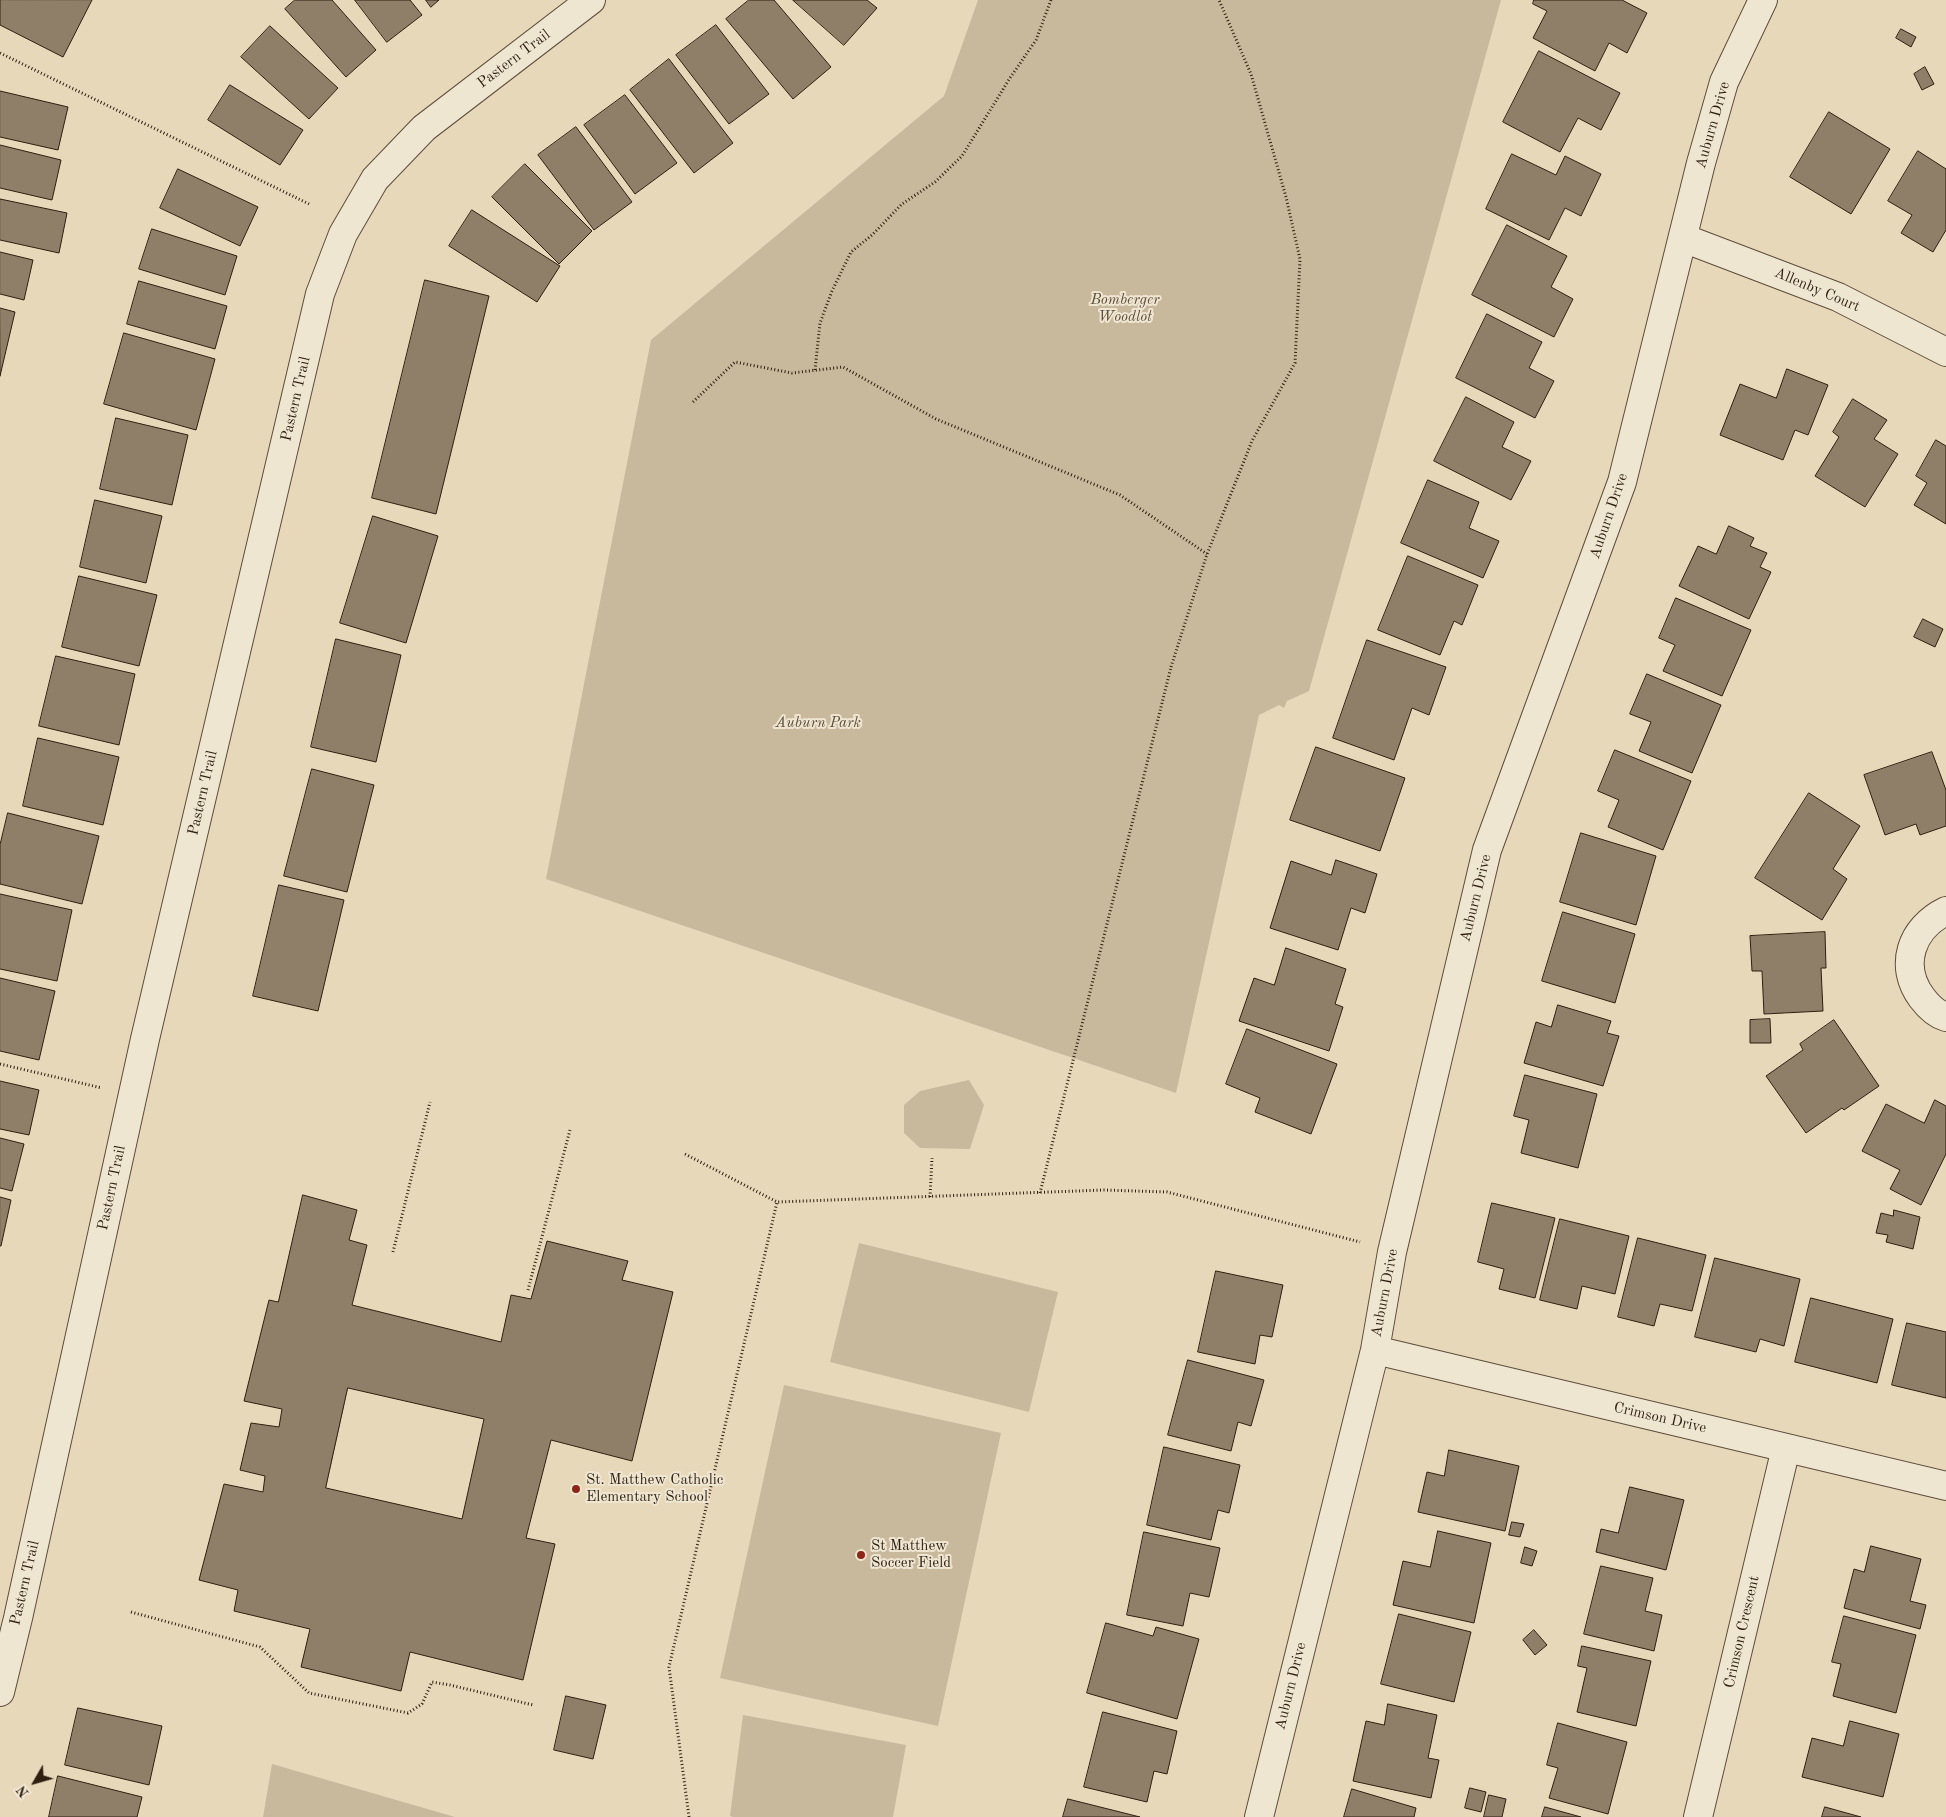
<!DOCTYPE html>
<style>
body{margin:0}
#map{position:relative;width:1946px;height:1817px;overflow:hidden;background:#e7d8ba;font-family:"Old Standard TT",serif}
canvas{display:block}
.north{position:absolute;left:10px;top:1757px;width:50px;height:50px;-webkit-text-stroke:4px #efe6d2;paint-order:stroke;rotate:232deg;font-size:14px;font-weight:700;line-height:20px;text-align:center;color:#2f1f10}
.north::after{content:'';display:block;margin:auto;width:18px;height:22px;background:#2f1f10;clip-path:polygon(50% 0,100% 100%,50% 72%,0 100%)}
</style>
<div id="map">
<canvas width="1946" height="1817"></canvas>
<div class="north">N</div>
</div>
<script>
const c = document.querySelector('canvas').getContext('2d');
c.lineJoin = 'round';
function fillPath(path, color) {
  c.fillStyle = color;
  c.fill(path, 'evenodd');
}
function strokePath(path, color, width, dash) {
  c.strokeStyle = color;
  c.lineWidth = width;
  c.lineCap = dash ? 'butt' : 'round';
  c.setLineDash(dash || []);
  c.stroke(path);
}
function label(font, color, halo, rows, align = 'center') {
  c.font = font + ' "Old Standard TT",serif';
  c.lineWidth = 4;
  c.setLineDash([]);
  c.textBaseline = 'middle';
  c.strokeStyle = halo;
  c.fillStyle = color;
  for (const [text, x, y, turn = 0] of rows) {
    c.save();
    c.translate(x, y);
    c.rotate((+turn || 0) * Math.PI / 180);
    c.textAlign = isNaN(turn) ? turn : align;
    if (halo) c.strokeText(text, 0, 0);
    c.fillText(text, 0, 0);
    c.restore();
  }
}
fillPath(new Path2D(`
 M978,0H1501L1309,691L1287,701L1284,708L1279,705L1259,715L1176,1093L546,879L651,340L944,96Z
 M969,1080L984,1105L970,1149L920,1148L904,1133V1105L920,1091Z
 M859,1243L1058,1292L1029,1412L830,1362Z
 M784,1385L1001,1433L938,1726L720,1678Z
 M743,1715L906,1745L893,1817H733L730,1816Z
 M272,1764L455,1817H263Z`), '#c8b99d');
const building = new Path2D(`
 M92,0L63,57L0,25V0Z
 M295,0H332L376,50L346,77L285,9Z
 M355,0H410L422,15L387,42Z
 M426,0H439L431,7Z
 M749,0H774L831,67L793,99L726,19Z
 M793,0H867L877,8L844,45Z
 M1534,0H1622L1647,13L1627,53L1609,43L1595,71L1533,38L1547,11L1533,4Z
 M716,25L769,94L729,124L676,55Z
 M270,26L338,88L309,119L241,57Z
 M1901,29L1916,37L1911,47L1896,38Z
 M1539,51L1620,93L1601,130L1578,118L1560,152L1503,122Z
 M669,59L733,143L694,173L630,90Z
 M1925,67L1934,84L1922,90L1914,74Z
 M230,85L303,130L280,165L208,120Z
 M0,91L68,107L58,150L0,137Z
 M625,95L677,163L635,194L584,125Z
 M1829,112L1890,149L1851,214L1790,177Z
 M576,127L632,202L594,230L538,155Z
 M0,145L61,160L52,200L0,188Z
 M1918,151L1946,169V230L1933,252L1901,233L1912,215L1888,201Z
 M1512,154L1556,175L1565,156L1601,174L1581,216L1565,208L1549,240L1486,209Z
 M525,164L592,231L559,264L492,197Z
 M178,169L258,207L240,246L160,208Z
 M0,199L67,213L59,253L0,240Z
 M472,210L560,266L537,302L449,246Z
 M1507,225L1567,256L1551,287L1573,299L1554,337L1472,295Z
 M152,229L237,256L225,295L139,269Z
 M0,252L33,260L24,300L0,294Z
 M425,280L489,296L436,514L372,498Z
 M139,281L227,306L215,349L127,324Z
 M0,308L15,312L0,376Z
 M1487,314L1542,342L1529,368L1554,381L1535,418L1456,378Z
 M124,333L215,359L196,430L104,404Z
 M1787,369L1828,385L1808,435L1795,430L1783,460L1720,435L1740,384L1776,398Z
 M1466,397L1514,422L1502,447L1531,461L1511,500L1434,461Z
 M1853,399L1887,420L1874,439L1898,454L1865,507L1815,476L1839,437L1833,432Z
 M116,418L188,435L172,505L100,489Z
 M1936,440L1946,446V524L1914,505L1927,483L1916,476Z
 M1428,480L1479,502L1469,528L1499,541L1483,578L1401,543Z
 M95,500L162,516L146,583L80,567Z
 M373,516L438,536L406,643L340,623Z
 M1729,526L1754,538L1750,546L1767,553L1760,567L1771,572L1749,619L1679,586L1698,546L1716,554Z
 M1408,556L1478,585L1462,625L1454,621L1440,655L1378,630Z
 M79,576L157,595L139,666L62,647Z
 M1676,598L1751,630L1722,696L1663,671L1675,645L1659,638Z
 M1923,619L1943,629L1935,647L1914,637Z
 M336,639L401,655L376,762L311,747Z
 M1367,640L1446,667L1429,715L1412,708L1394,760L1333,738Z
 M56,656L135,674L119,745L39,726Z
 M1647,674L1721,705L1692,773L1639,751L1651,722L1630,714Z
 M38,738L119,757L103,825L23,806Z
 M1316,747L1405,778L1380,851L1290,820Z
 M1615,750L1691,781L1663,850L1608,827L1619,800L1598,791Z
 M1932,752L1946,790V826L1920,835L1916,824L1885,835L1864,775Z
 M312,769L374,785L347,892L284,876Z
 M1809,793L1860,826L1833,869L1847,879L1822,920L1755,878Z
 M8,813L99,836L82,904L0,884V845Z
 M1581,833L1656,856L1636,925L1560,902Z
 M1336,860L1377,874L1365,913L1351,908L1338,950L1270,928L1291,861L1331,875Z
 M279,885L344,900L318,1011L253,996Z
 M0,894L72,910L57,981L0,969Z
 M1563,912L1635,934L1615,1003L1542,981Z
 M1825,932L1826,968H1821L1823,1011L1764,1014L1762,971H1752L1750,936Z
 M1286,948L1346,969L1335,1004L1343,1007L1329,1051L1239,1021L1254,978L1274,985Z
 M0,978L55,991L39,1060L0,1051Z
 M1558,1005L1611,1021L1607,1033L1619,1036L1603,1086L1524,1063L1536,1022L1551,1027Z
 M1770,1019L1771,1043H1750V1020Z
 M1834,1020L1879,1086L1844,1110L1842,1108L1806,1133L1766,1076L1803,1050L1800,1044Z
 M1247,1029L1337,1064L1311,1134L1255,1112L1260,1098L1226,1084Z
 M1525,1075L1597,1094L1578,1168L1521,1153L1529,1120L1514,1116Z
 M0,1081L39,1090L29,1135L0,1129Z
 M1935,1100L1946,1106V1154L1921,1205L1890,1189L1900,1170L1862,1151L1886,1104L1924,1123Z
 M0,1138L24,1144L12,1191L0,1188Z
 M303,1195L357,1210L349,1240L367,1245L352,1305L501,1342L511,1295L531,1299L547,1241L628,1261L622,1280L673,1292L632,1461L551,1440L526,1538L555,1544L523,1680L410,1652L401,1691L301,1667L310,1629L234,1611L238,1590L199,1580L224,1484L263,1492L265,1476L240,1470L251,1423L279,1427L282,1409L244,1401L269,1300L278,1302ZM348,1388L484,1419L462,1519L326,1488Z
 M0,1197L11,1200L1,1246H0Z
 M1492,1203L1555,1218L1535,1298L1499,1289L1504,1269L1478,1262Z
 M1894,1210L1920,1217L1913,1249L1886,1242L1888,1235L1876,1233L1881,1213L1893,1216Z
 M1560,1219L1629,1236L1615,1294L1582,1286L1577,1309L1540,1300Z
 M1638,1238L1706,1255L1692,1311L1660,1304L1654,1326L1618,1317Z
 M1715,1258L1800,1279L1784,1346L1760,1339L1756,1352L1695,1337Z
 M1216,1271L1283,1285L1272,1337L1260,1335L1255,1364L1198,1352Z
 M1811,1298L1893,1319L1877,1383L1795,1362Z
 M1907,1323L1946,1332V1398L1892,1385Z
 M1188,1360L1264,1380L1251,1426L1238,1422L1231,1451L1168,1435Z
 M1164,1447L1240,1465L1229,1513L1218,1510L1211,1540L1147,1525Z
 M1449,1450L1519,1466L1505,1531L1418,1512L1427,1472L1444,1476Z
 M1630,1487L1684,1500L1666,1570L1596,1552L1601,1529L1618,1533Z
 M1512,1522L1524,1524L1520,1537L1509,1535Z
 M1438,1531L1491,1543L1474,1623L1393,1605L1403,1561L1430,1567Z
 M1144,1532L1220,1548L1209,1597L1190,1593L1183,1626L1127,1615Z
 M1871,1546L1921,1559L1910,1601L1926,1605L1920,1629L1844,1608L1854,1569L1864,1572Z
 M1525,1547L1537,1551L1532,1566L1521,1563Z
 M1601,1566L1653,1578L1645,1611L1662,1615L1654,1651L1584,1634Z
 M1399,1614L1471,1632L1454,1702L1381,1684Z
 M1844,1616L1916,1635L1896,1713L1833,1696L1841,1664L1832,1662Z
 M1106,1623L1153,1636L1156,1627L1199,1639L1177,1719L1087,1693Z
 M1534,1630L1547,1645L1535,1655L1523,1640Z
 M1582,1646L1651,1661L1636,1726L1577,1712L1587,1668L1578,1666Z
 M566,1696L606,1705L593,1759L554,1750Z
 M1388,1704L1437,1715L1428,1758L1439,1760L1431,1798L1353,1781L1366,1721L1384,1725Z
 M78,1708L162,1726L149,1785L65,1765Z
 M1103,1712L1177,1731L1167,1774L1154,1771L1147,1802L1084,1787Z
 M1850,1721L1899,1734L1883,1797L1802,1777L1812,1738L1843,1746Z
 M1558,1723L1627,1742L1608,1814L1549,1798L1558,1768L1547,1765Z
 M58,1776L142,1797L137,1817H49Z
 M1470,1788L1486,1792L1481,1812L1465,1808Z
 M1352,1789L1416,1808L1414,1817H1344Z
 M1489,1795L1506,1799L1502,1817H1484Z
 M1068,1799L1140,1817H1063Z
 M1545,1807L1581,1817H1542Z
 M1825,1807L1861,1817H1822Z`);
fillPath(building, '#8f7f68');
strokePath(building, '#2f1f10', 1);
const street = new Path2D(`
 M1683,238L1838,297L1946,352
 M1946,911C1911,928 1898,966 1922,998C1928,1006 1936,1014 1946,1017
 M1375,1350L1946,1486
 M0,1692L18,1618L145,1039L320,294L343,234L375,179L424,128L591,0
 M1259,1817L1375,1350L1392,1252L1487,850L1622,482L1701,163L1724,82L1763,0
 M1698,1817L1786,1448`);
strokePath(street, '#5d4d3a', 30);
strokePath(new Path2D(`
 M0,53L309,204
 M815,370L820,323L832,291L851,252L872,235L902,204L935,182L962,156L1010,78L1036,40L1051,0
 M693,402L735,362L792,373L843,367L936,419L1120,495L1207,554
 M1171,667L1207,554L1252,441L1295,363L1300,259L1286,197L1251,74L1219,0
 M0,1064L102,1088
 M685,1154L777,1202L1104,1190L1167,1192L1360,1242
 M1040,1193L1171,667
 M930,1197L932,1158
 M393,1252L430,1102
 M528,1290L570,1130
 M131,1612L260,1647L309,1693L408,1713L422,1704L432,1682L450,1685L533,1705
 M689,1817L669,1667L777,1202`), '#2f1f10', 3, [1, 2.5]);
strokePath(street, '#efe6d2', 28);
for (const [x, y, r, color] of [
 [576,1489,5,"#8f2418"],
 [861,1555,5,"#8f2418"]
]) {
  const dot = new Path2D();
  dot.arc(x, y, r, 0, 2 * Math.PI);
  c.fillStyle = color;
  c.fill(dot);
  strokePath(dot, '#efe6d2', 2);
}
label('15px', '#2f1f10', '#efe6d2', [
 ["Pastern Trail",514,59,-37],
 ["Auburn Drive",1713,125,-74],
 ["Allenby Court",1817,290,23],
 ["Pastern Trail",296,399,-77],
 ["Auburn Drive",1609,516,-71],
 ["Pastern Trail",203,793,-77],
 ["Auburn Drive",1476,898,-76],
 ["Pastern Trail",112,1188,-78],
 ["Auburn Drive",1385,1293,-79],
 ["Crimson Drive",1660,1418,13],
 ["Pastern Trail",25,1583,-77],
 ["Crimson Crescent",1742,1632,-77],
 ["Auburn Drive",1291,1686,-76]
]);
label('italic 15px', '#5d4d3a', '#efe6d2', [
 ["Bomberger",1125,300],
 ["Woodlot",1125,317],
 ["Auburn Park",818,723]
]);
label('15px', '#2f1f10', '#efe6d2', [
 ["St. Matthew Catholic",586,1480],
 ["Elementary School",586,1497],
 ["St Matthew",871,1546],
 ["Soccer Field",871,1563]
], 'left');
</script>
